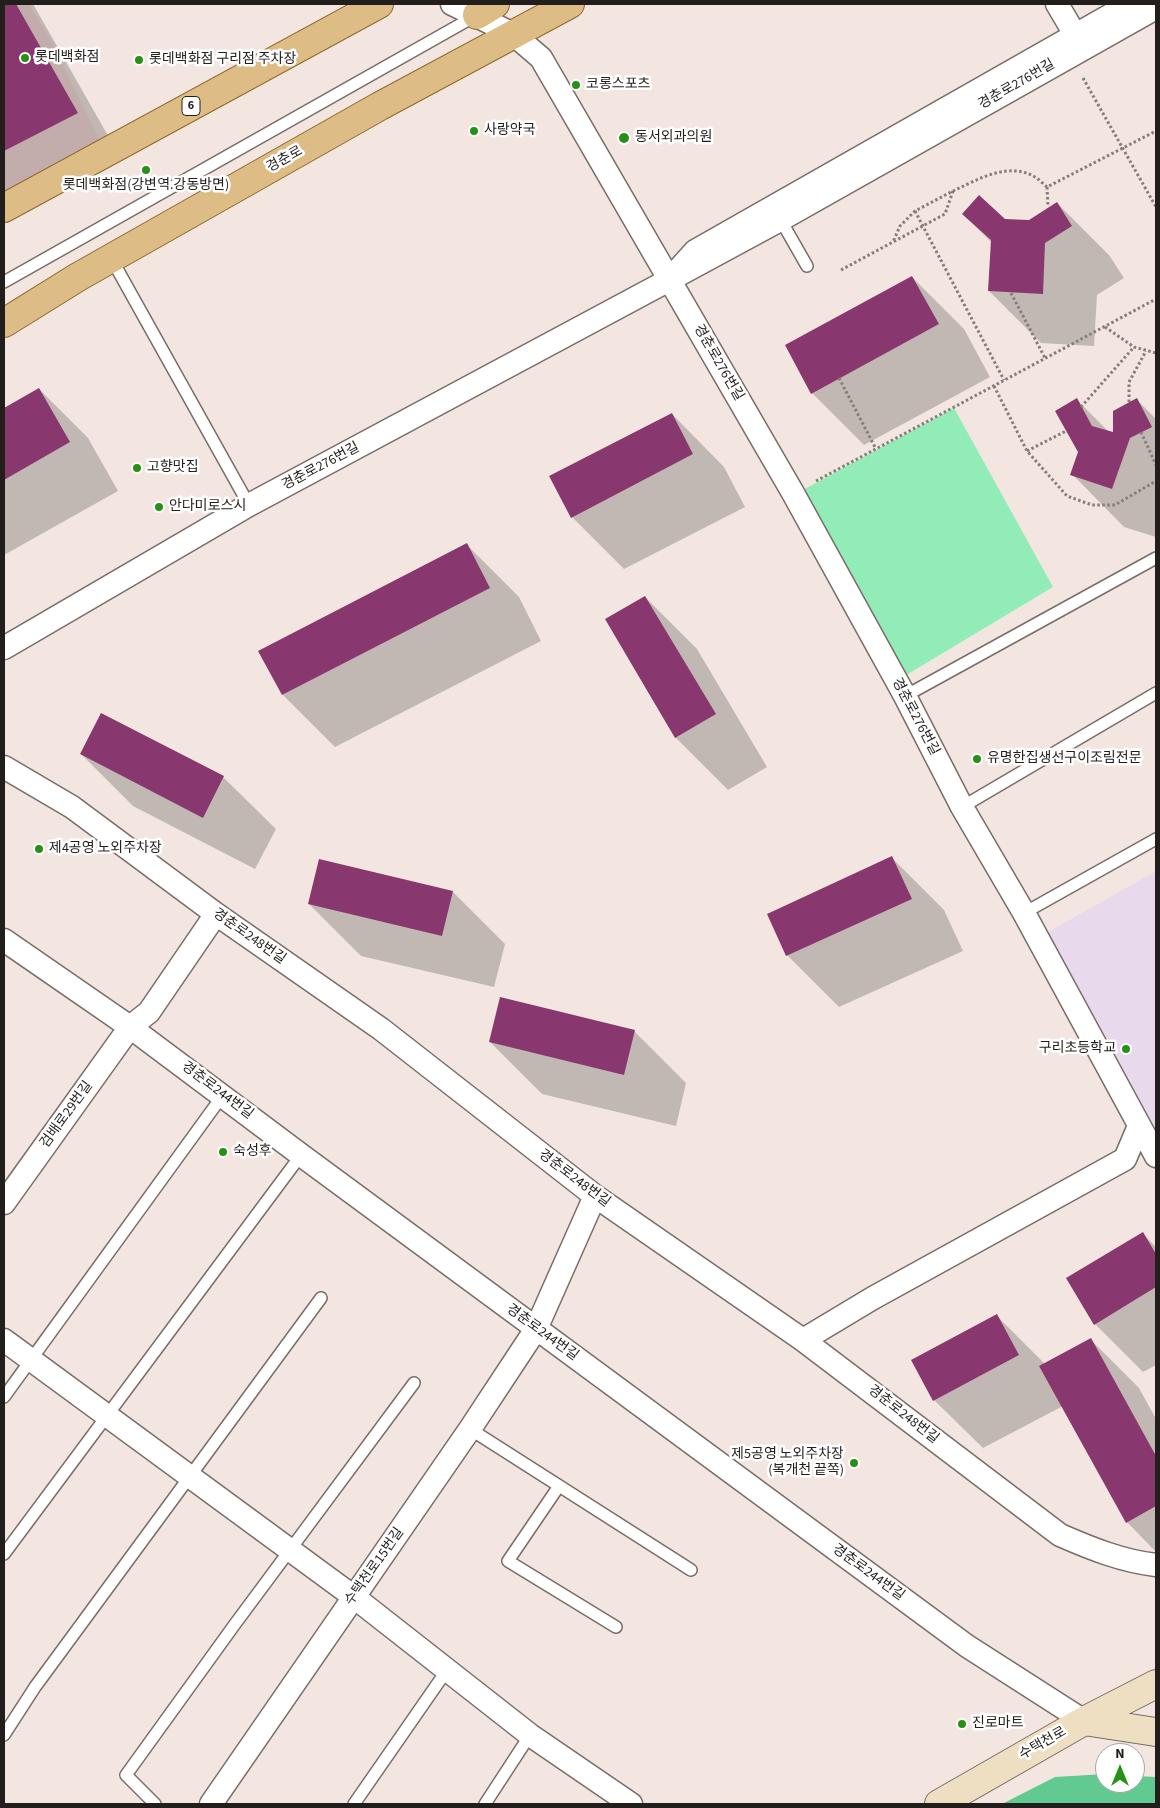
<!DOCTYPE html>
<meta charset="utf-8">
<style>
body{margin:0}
#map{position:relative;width:1160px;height:1808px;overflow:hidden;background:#f3e6e0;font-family:"Source Sans 3",sans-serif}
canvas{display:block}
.frame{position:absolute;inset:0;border:5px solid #221e1c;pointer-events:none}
.north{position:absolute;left:1095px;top:1743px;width:50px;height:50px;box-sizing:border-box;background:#fff;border:1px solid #a7a5a4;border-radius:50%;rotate:0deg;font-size:14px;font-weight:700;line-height:20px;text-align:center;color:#221e1c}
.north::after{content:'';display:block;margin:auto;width:18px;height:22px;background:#269117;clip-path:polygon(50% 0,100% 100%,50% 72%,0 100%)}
</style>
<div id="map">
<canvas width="1160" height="1808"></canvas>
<div class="frame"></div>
<div class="north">N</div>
</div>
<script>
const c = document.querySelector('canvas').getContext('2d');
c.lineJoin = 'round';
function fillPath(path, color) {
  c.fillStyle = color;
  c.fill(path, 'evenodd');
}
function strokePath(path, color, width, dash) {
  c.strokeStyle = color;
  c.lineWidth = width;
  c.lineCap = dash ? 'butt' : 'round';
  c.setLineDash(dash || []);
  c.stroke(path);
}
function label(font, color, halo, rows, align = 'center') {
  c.font = font + ' "Source Sans 3","Noto Sans KR",sans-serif';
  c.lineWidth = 5;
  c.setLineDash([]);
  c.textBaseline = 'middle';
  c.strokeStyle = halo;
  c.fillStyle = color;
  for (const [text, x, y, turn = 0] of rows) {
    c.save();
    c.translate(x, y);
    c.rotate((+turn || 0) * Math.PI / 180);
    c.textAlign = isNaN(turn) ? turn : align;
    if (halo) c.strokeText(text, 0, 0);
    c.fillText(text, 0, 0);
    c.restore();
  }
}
fillPath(new Path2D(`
 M4,4H29L52,42L99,139L4,191Z`), '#f3d8d8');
fillPath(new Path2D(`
 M1156,871V1159L1036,939Z`), '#e9d9ec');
fillPath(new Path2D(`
 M954,408L1053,587L898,680L790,497Z`), '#92ecb7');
fillPath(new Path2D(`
 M1105,1774V1783H1135V1776L1156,1777V1804H1002L1055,1777Z`), '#61ca90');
fillPath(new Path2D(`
 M4,4H33L119,155L4,214Z
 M1057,203L1109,255L1124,278L1097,295L1094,346L1041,343L989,291L992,243L963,214L1005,220L1029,221Z
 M912,277L964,329L990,377L864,445L812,393Z
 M39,389L88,438L118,491L4,555V409Z
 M1077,400L1110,433L1114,434L1137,400L1156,419V537L1124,527L1072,474L1079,452Z
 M672,414L724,467L745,507L624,569L572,517Z
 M467,545L519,597L541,641L335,747L283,695Z
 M645,597L697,649L767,767L728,790L676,738L607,619Z
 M101,715L223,777L276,829L255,869L133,806L81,754Z
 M892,858L944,910L963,951L839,1007L787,955Z
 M453,892L505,944L494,987L361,956L309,904Z
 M634,1031L686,1083L676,1126L542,1094L490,1042Z
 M1143,1234L1156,1247V1365L1143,1372L1095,1324Z
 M997,1316L1045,1364L1090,1339L1139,1388L1156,1419V1552L1127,1522L1063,1406L983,1448L934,1400Z`), '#0003');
fillPath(new Path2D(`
 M4,4H16L78,113L4,151Z
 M979,195L1005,219L1029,220L1057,202L1072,226L1045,243L1043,294L988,291L991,240L962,214Z
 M912,276L939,324L811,394L785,345Z
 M39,388L70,442L4,480V408Z
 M1077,398L1092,426L1113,432V411L1137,398L1152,427L1130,438L1112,489L1070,475L1078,452L1055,411Z
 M672,413L693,454L571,518L549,476Z
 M467,543L490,588L282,695L258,651Z
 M645,596L716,714L675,738L605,619Z
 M101,713L224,776L203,818L80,754Z
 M892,856L912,899L786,956L767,914Z
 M319,859L453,891L442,936L308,904Z
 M500,997L635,1030L624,1075L489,1042Z
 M1143,1232L1156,1254V1287L1094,1325L1066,1278Z
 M997,1314L1019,1355L933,1401L911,1360Z
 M1091,1338L1156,1456V1506L1126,1523L1039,1366Z`), '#89386f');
const lane = new Path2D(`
 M779,217L807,266
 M111,258L249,505
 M4,282L477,15
 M905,696L1156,558
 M962,807L1156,693
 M1024,913L1156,839
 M4,1397L223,1095
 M470,1429L691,1570
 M559,1486L508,1561L616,1627
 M4,1554L301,1155
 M4,1735L35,1687L321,1298
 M155,1804L126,1775L235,1624L414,1383
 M354,1804L447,1670
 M485,1804L530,1735`);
const street = new Path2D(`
 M452,4L513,34L541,58L793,493L905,696L962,807L1024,913L1156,1156
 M1057,4L1083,48
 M1130,4L695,251L669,280L780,220L1156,8
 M4,648L249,505L669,280
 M4,767L72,807L216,914L381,1029L595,1196L803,1340L1060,1535C1092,1549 1122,1561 1156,1565
 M4,940L130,1027L301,1155L967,1646L1084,1721
 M4,1203L130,1027L149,1012L216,914
 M4,1340L354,1597L530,1735L631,1804
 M803,1340L873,1298L1125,1159L1139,1126
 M211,1804L470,1429L536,1329L595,1196`);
const secondary = new Path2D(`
 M1084,1721L1156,1732
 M939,1804L1084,1721L1156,1684`);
const primary = new Path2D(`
 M477,15L495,4
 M4,208L379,4
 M4,323L78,277L380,106L570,4`);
strokePath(lane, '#786d67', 14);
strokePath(street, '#786d67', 25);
strokePath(secondary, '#786d67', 30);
strokePath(primary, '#8e682c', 30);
strokePath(new Path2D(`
 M1083,78L1156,207
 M1047,187L1048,207
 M953,191C977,180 1008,161 1035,177C1039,179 1043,184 1047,187L1156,131
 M915,211L1004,380
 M841,270L945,214L953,191L915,211L900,226L893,242
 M1011,293L1045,358
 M1105,327L1134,347L1156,353
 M839,378L876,449
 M994,386L1027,451L1067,496L1092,505H1115L1156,481
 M1129,402V382L1146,351
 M1081,407L1134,347
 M1141,432L1156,465
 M1027,451L1066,431
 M816,481L1156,299`), '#857d79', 3, [2.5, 2.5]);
strokePath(lane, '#fff', 11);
strokePath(street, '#fff', 22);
strokePath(secondary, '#eedec2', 28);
strokePath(primary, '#debc85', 28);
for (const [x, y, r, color] of [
 [25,58,5,"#269117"],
 [139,60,5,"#269117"],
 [576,85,5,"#269117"],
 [474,131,5,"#269117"],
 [624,138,6,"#269117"],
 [146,170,5,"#269117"],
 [137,468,5,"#269117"],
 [159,507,5,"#269117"],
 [977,759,5,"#269117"],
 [39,849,5,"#269117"],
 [1126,1049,5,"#269117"],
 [223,1152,5,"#269117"],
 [854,1463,5,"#269117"],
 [962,1724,5,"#269117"]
]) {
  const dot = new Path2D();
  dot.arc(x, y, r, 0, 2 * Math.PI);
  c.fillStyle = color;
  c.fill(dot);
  strokePath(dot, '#fff', 2);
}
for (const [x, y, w] of [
 [191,106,18]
]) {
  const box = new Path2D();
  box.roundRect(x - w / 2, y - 9.5, w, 19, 4);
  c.fillStyle = '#fff';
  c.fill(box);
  strokePath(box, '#221e1c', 1);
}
label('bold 12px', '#221e1c', null, [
 ["6",191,106]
]);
label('14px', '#221e1c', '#fff', [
 ["롯데백화점",35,58],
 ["롯데백화점 구리점 주차장",149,60],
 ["코롱스포츠",586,85],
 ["사랑약국",484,131],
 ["동서외과의원",635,138],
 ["롯데백화점(강변역.강동방면)",146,186,"center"],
 ["고향맛집",147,468],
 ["안다미로스시",169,507],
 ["유명한집생선구이조림전문",987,759],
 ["제4공영 노외주차장",49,849],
 ["구리초등학교",1116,1049,"right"],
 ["숙성후",233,1152],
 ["제5공영 노외주차장",844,1455,"right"],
 ["(복개천 끝쪽)",844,1471,"right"],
 ["진로마트",972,1724]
], 'left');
label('14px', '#221e1c', '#fff', [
 ["경춘로276번길",1017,85,-30],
 ["경춘로",285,160,-29],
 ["경춘로276번길",718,363,60],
 ["경춘로276번길",321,467,-28],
 ["경춘로276번길",915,717,62],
 ["경춘로248번길",249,937,35],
 ["경춘로244번길",217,1091,37],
 ["검배로29번길",67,1115,-54],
 ["경춘로248번길",574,1179,37],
 ["경춘로244번길",542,1333,36],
 ["경춘로248번길",903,1415,38],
 ["수택천로15번길",375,1567,-55],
 ["경춘로244번길",868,1573,36],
 ["수택천로",1043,1744,-30]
]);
</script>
